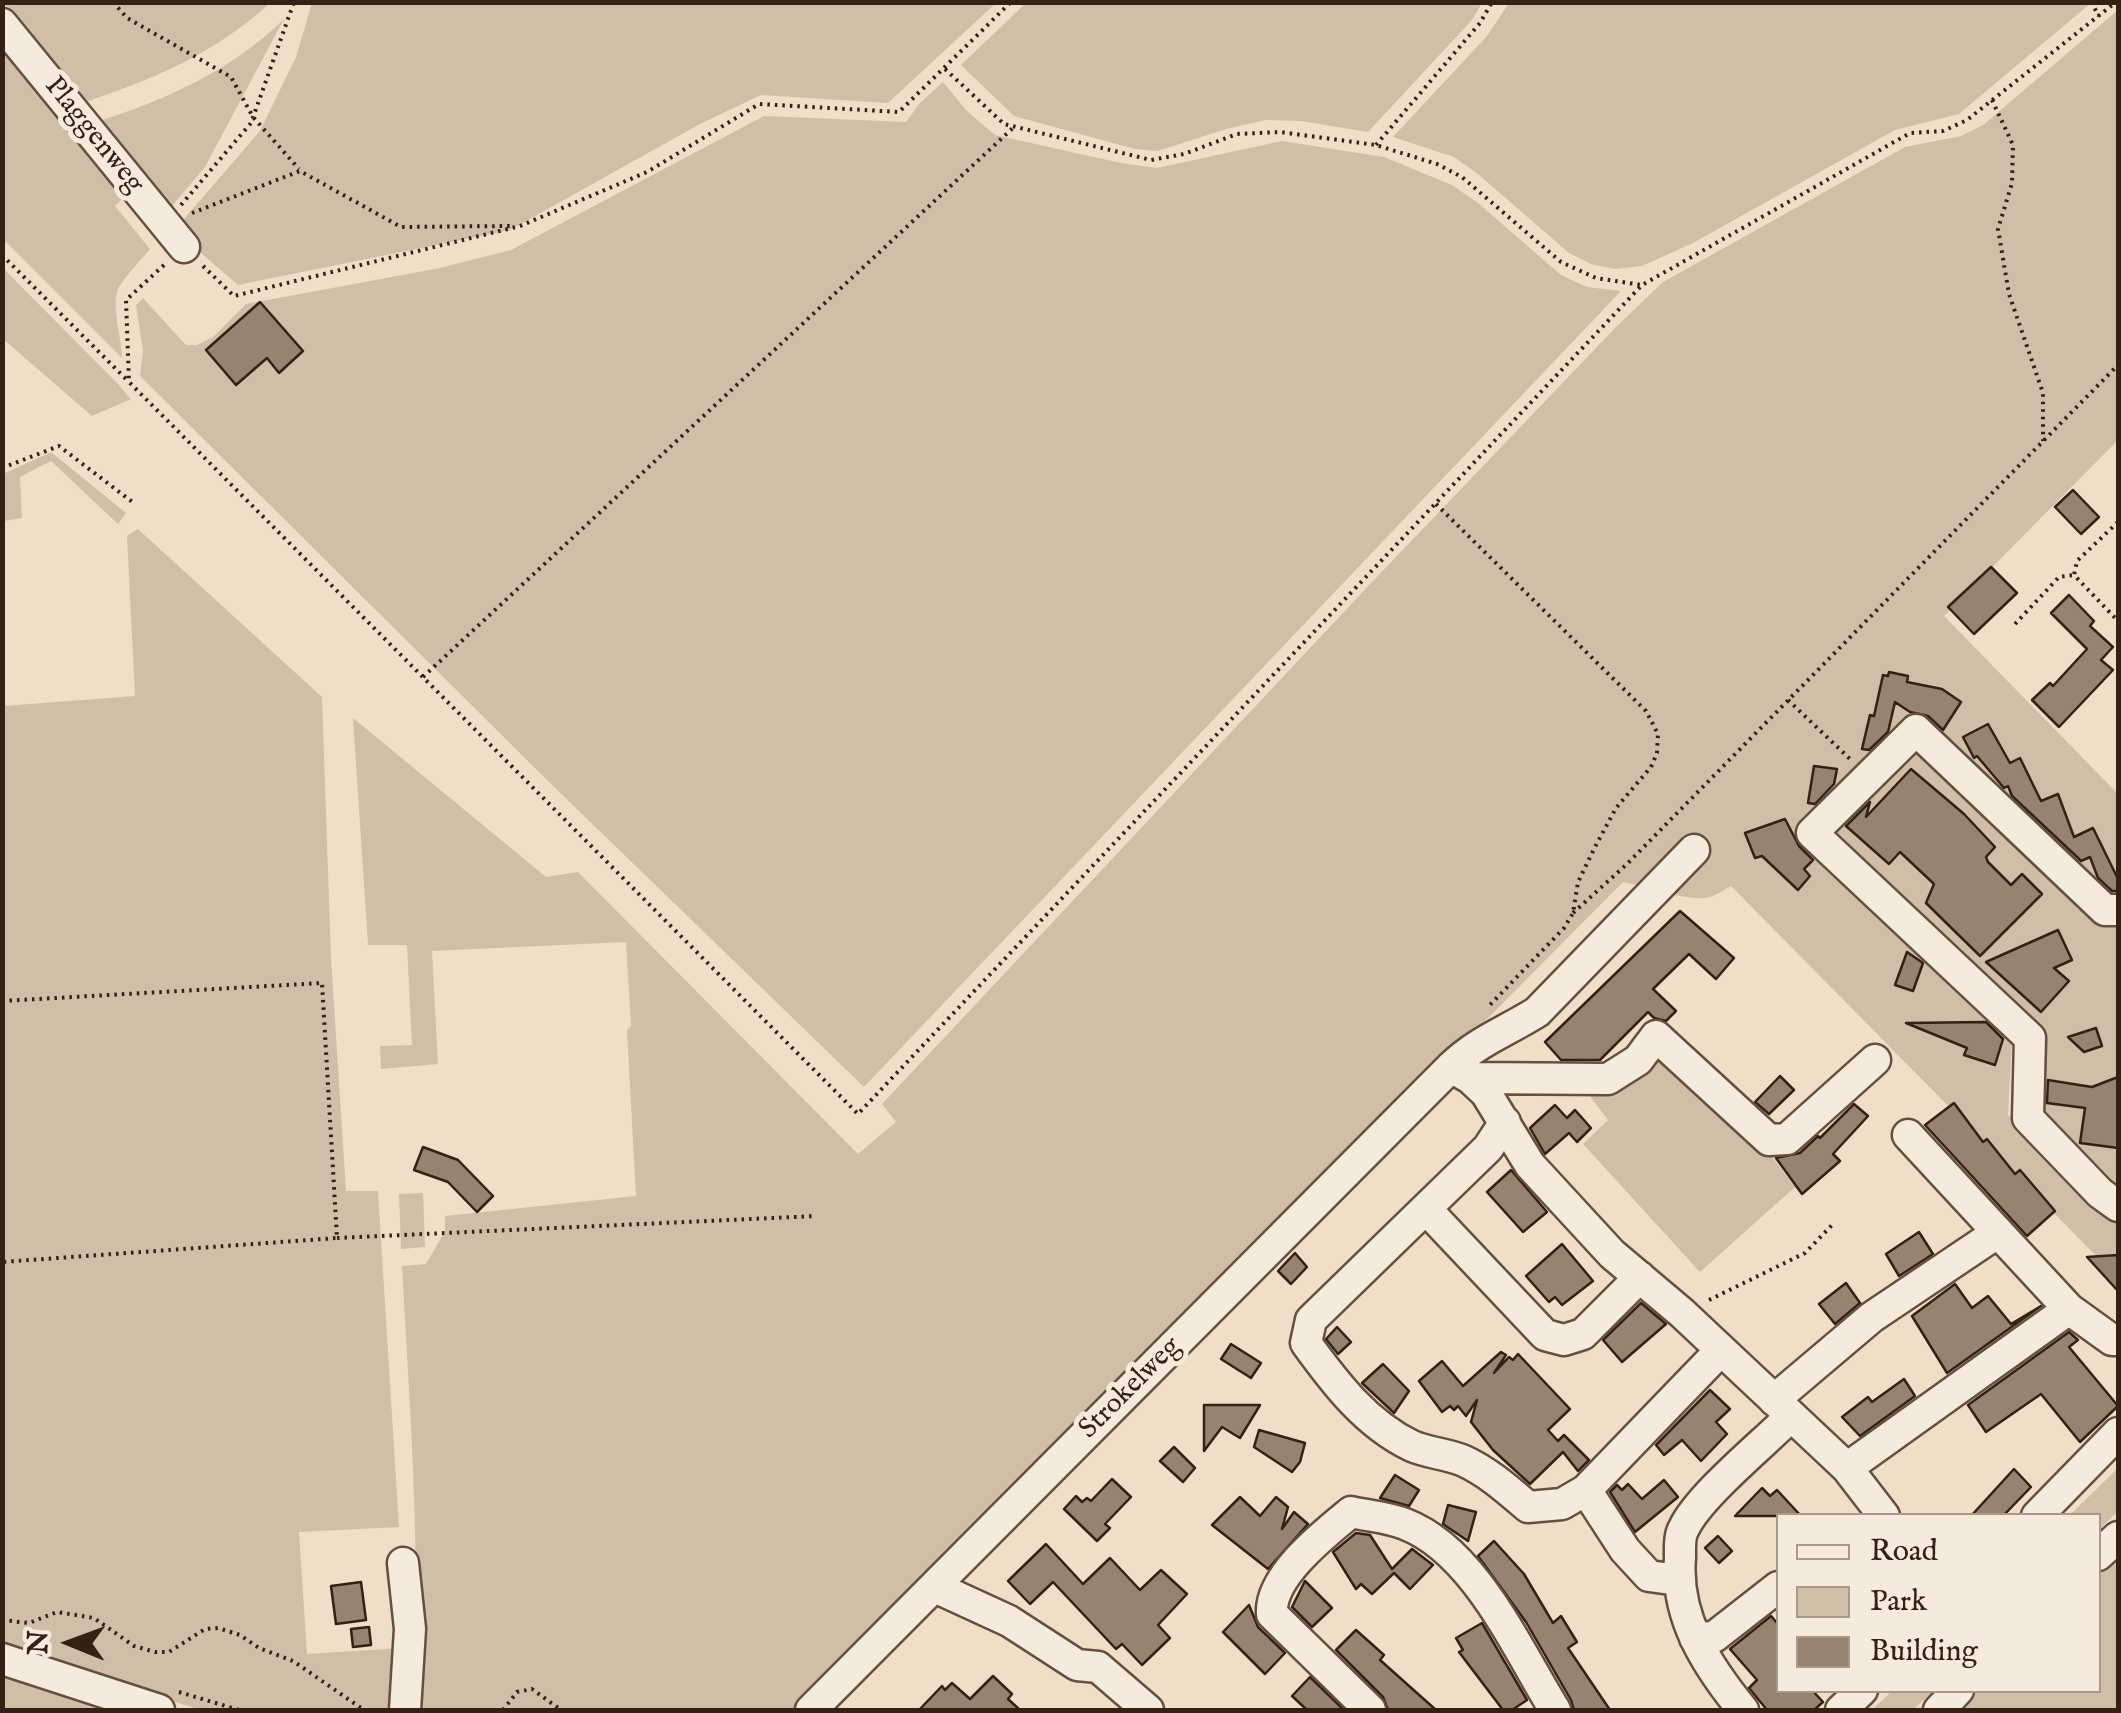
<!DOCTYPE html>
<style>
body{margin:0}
#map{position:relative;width:2121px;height:1713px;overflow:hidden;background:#efdfc8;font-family:"IM FELL English",serif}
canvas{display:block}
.frame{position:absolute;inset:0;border:5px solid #352014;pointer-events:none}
.legend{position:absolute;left:1776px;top:1513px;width:325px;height:180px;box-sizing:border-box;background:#f5eadb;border:2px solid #a8998b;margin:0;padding:12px 18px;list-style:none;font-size:30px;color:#352014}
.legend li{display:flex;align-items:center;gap:20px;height:50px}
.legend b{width:50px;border:2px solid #a8998b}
.north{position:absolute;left:20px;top:1593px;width:100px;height:100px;-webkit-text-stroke:8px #f5eadb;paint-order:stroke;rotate:271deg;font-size:28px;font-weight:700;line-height:40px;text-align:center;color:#352014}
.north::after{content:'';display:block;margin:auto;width:35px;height:45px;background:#352014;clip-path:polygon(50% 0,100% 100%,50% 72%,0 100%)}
</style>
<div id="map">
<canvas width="2121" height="1713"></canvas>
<div class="frame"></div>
<ul class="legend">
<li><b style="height:12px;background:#f5eadb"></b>Road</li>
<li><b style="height:28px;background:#cfbfa9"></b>Park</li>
<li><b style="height:28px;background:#968372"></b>Building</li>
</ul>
<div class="north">N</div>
</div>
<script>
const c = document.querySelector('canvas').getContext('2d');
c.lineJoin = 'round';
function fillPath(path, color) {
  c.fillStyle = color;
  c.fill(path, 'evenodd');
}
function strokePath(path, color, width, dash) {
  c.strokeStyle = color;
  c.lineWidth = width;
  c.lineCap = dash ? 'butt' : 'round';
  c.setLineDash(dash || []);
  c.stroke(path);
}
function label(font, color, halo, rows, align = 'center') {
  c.font = font + ' "IM FELL English",serif';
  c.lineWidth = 10;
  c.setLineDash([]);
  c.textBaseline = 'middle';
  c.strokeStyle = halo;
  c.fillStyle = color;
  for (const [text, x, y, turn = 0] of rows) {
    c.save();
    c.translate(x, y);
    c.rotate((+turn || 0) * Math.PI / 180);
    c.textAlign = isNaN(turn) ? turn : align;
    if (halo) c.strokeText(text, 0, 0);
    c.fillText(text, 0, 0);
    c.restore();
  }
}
fillPath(new Path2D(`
 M1027,2H1482V3L1472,20L1368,132L1301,121L1266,120L1226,129L1158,151L1135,149L1014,116L961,65Z
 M4,3H270C216,53 152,80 82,103Z
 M312,3H996L888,103L761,95L700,124L510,230L238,285L194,247L178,226L260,131L296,57Z
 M1509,3V2L2091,3L1959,114L1895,130L1693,243L1642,266L1615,269L1591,264L1569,253L1479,175L1454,157L1393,137L1487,36Z
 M2118,10V440L1944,616L2118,794V898H2111L1916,716L1798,830L2012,1035L2008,1115L2118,1222V1278L1731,886C1725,889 1717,895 1710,897C1692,903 1645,886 1623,882L899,1612L796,1710H412C422,1562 410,1415 402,1266L426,1264L445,1231V1216L636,1196L627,1030L631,1026L626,942L432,951L438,1064L381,1069L380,1046L412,1045L407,945H368L353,718L546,877L578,872L858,1154L896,1122L882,1104L1372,582L1617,326L1663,282L1905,147L1961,136L1983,125Z
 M284,19L205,167L167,212L97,122C167,99 231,71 284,19Z
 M2,40L131,191L115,206L150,249C140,261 127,274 119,287C110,304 122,338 122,358L3,239Z
 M943,82L967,111L995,135L1121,163L1157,168L1282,141L1384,157L1452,185L1478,203L1561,275L1587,287L1621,291L864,1087L549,782L140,376L143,351L136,305L143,298L186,345H197L213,337L246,304L440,268L511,250L764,116L906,122L920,103Z
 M3,268L117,383L131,399L92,416L3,339Z
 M51,452L126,513L118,524L51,461L20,477L22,518L3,521V474Z
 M138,529L322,697L331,958L346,1191H378L399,1527L299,1532L307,1654L401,1648L392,1710H201L3,1649V706L135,696L127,536Z
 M1915,744L2118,921V1195L2030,1110L2035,1036L1824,829Z
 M1661,1055L1765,1147L1795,1187L1700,1272L1583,1144L1608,1120L1586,1091L1625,1087Z
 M423,1193L425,1247L401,1249L399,1194Z
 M2118,1468V1511L2099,1530L2098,1516L2070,1515Z
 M2118,1546V1710H1949L1970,1691L2098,1690L2099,1566Z
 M3,1673L123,1710H3Z
 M1893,1690H1933V1691L1913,1710H1872Z`), '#cfbfa9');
const building = new Path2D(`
 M260,302L303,351L279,373L267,358L236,385L206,350Z
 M2073,490L2099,517L2081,534L2055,507Z
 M1991,567L2017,593L1974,634L1948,607Z
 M2069,595L2094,621L2090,626L2113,647L2101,660L2113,670L2059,727L2032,700L2050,683L2053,686L2087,649L2051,613Z
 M1889,672L1908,676L1907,682L1942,689L1961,702L1943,730L1928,716L1910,712L1895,702L1888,732L1869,750L1862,749L1870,715L1874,716L1883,675L1888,676Z
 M1988,724L2010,763L2020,758L2041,801L2058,794L2074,837L2093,828L2118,879V891H2112L2098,878L2090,857L2081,861L2077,857L2012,796L2008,786L2004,788L1977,756L1974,758L1963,737Z
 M1814,766L1837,769L1834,784L1815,804L1808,803Z
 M1911,769L1964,814L1995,847L1986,857L1988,862L2011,885L2022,874L2042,894L1980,956L1926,903L1934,884L1900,852L1889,864L1846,826L1870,802L1866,817Z
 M1785,819L1799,846L1813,860L1804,869L1810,876L1798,890L1762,856L1755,858L1745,833Z
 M1680,911L1734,958L1716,979L1689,954L1653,989L1676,1011L1666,1021L1654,1018L1648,1012L1600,1060H1561L1545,1042Z
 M2058,930L2072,960L2054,968L2069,981L2041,1012L1986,962Z
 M1907,952L1923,963L1913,991L1895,985Z
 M1986,1022L2003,1039L1995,1065L1964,1055L1967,1048L1906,1023Z
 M2096,1028L2102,1046L2084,1052L2068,1037Z
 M1780,1076L1794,1090L1769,1114L1755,1102Z
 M2118,1077V1148L2080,1143L2085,1108L2047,1103L2048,1080L2092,1087Z
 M1954,1103L1983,1142L1987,1139L2015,1174L2020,1170L2055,1211L2027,1236L1925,1125Z
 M1854,1104L1868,1116L1833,1154L1840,1161L1802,1194L1776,1158L1800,1153L1818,1136L1820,1138Z
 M1555,1105L1567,1118L1575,1110L1591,1128L1577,1142L1569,1133L1545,1154L1530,1128Z
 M423,1147L458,1160L493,1196L477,1212L448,1182L414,1170Z
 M1511,1170L1547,1212L1523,1232L1487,1192Z
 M1919,1232L1933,1254L1899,1276L1886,1254Z
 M1562,1244L1593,1281L1562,1305L1555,1297L1549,1302L1526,1276Z
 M1295,1253L1307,1267L1291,1284L1278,1271Z
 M2118,1255V1291L2087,1257Z
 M1846,1283L1860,1303L1835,1324L1819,1304Z
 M1955,1284L1972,1308L1988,1296L2011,1324L2041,1306L1947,1373L1912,1316Z
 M1641,1303L1666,1324L1622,1362L1603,1340Z
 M1337,1327L1351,1342L1338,1354L1326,1339Z
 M2069,1332L2078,1340L2069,1347L2118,1406L2080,1442L2041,1394L1986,1432L1968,1405Z
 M1231,1344L1261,1363L1251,1378L1221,1359Z
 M1501,1352L1506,1355L1494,1373L1509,1357L1513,1360L1518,1354L1570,1409L1548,1430L1558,1441L1564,1435L1589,1460L1578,1471L1563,1452L1530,1484L1493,1450L1471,1422L1477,1400L1466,1416L1458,1406L1454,1410L1450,1406L1442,1412L1419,1381L1442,1361L1463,1386Z
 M1383,1364L1409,1391L1394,1413L1362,1383Z
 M1904,1379L1915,1396L1860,1436L1842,1417L1868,1397L1872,1402Z
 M1710,1390L1730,1409L1716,1422L1727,1434L1701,1461L1682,1440L1664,1455L1656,1445Z
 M1204,1405H1260L1240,1438L1222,1427L1204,1451Z
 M1259,1430L1305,1443L1300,1462L1292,1472L1254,1447Z
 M1174,1447L1195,1468L1183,1482L1160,1461Z
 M2014,1469L2031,1487L2003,1516H1971Z
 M1395,1475L1419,1490L1409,1506L1380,1498Z
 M1112,1479L1131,1497L1105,1524L1110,1528L1097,1541L1064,1509L1076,1496L1082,1502L1087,1498L1091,1501Z
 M1664,1480L1678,1497L1635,1532L1610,1492L1617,1485L1622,1490L1628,1484L1642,1499Z
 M1762,1488L1770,1496L1777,1490L1801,1516H1735Z
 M1240,1497L1260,1516L1276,1497L1288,1507L1282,1529L1294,1512L1308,1524L1268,1569L1212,1525Z
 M1448,1505L1476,1512L1468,1541L1443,1524Z
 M1356,1533L1370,1535L1392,1569L1412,1549L1433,1565L1410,1589L1394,1573L1372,1594L1361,1584L1356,1589L1333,1552Z
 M1718,1536L1732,1551L1719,1563L1705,1548Z
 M1494,1541L1524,1574L1553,1623L1561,1616L1577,1642L1568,1648L1610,1710H1574L1571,1700L1526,1622L1478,1556Z
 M1046,1544L1083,1584L1110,1558L1140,1590L1161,1570L1187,1594L1158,1625L1170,1638L1142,1665L1122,1644L1116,1649L1053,1582L1030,1604L1008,1581Z
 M1305,1581L1332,1608L1312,1627L1292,1607Z
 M361,1582L366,1620L336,1624L331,1586Z
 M1249,1605L1258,1627L1285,1653L1265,1674L1223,1632Z
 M1771,1616L1778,1624V1690H1812L1823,1702L1814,1710H1767L1749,1688L1757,1680L1730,1649Z
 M1482,1623L1527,1700L1512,1710H1503L1459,1652L1463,1650L1456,1638Z
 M369,1627L371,1645L353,1647L351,1629Z
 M1356,1630L1384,1655L1380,1660L1436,1710H1388L1383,1697L1336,1650Z
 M993,1676L1012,1694L1008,1699L1020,1710H919L942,1686L945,1690L952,1683L970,1699Z
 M1310,1677L1344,1710H1307L1292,1696Z`);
fillPath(building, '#968372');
strokePath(building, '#352014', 2.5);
const minor = new Path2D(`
 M2,24L184,247
 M2118,910H2105L1916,730L1812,833L2030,1038L2028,1118L2100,1193L2118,1206
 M1451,1067L1470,1078L1486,1093L1530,1165L1612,1254L1682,1313L1847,1468L1884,1516
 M1470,1078L1608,1079L1638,1060L1656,1036L1769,1140L1787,1139L1875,1060
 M1505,1122L1488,1148L1311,1320L1306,1343C1335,1383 1366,1424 1412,1446C1428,1453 1448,1454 1464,1461C1488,1472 1508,1490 1528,1507L1562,1504L1586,1490
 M1908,1135L2069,1309
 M1426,1209L1545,1335L1564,1340L1583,1334L1640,1277
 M1774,1400L1872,1317L1997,1233
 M1847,1468L2069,1309L2112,1340H2118
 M2037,1516L2118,1433
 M2098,1555L2118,1537
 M403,1563L410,1629L405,1710
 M1678,1580L1649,1576L1625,1550L1586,1490L1721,1350
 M935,1587L1009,1621L1077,1665L1098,1667L1148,1710
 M1695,1638L1714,1637L1778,1587
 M2,1659L159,1710
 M811,1710L1451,1067C1478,1041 1505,1032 1537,1012L1694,850
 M1370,1710L1272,1614C1269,1577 1324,1534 1351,1512C1368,1516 1388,1517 1405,1524C1475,1551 1517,1649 1555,1710
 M1743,1710C1707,1666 1675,1617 1680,1558C1680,1548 1679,1536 1684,1528C1699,1496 1763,1444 1791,1416
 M1841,1710L1862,1690
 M1939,1710L1958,1690`);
strokePath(minor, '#645041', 35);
strokePath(new Path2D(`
 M113,2L127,18L231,77L253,117L299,169
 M2091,2L2099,16
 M945,69L1004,124L1151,160L1184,154L1237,134L1280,132L1376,145L1437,164L1462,177L1561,262L1596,278L1642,285
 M1992,100L2013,145L2012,183L1998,229L2009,294L2043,393V441
 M1376,145L1480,23L1492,2
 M181,205L251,123L294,2
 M192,213L300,171L401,227L510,226
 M2,255L129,382
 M164,265L126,300L129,382L858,1114L1642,285L1910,133L1943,131L1967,120L2116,2
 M203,266L234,296L520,226L647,172L759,104L899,112L1011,2
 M2,468L59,446L135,504
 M1436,504L1646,711L1658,734L1657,753L1651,767L1616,808L1595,847L1578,882L1573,913L1564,928L1489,1006
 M2118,522L2077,561L2074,575L2118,621
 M2015,624L2059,577L2074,575
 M423,677L1014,127
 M1788,700L1850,759
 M1573,913L1627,864L2118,365
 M2,1001L322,983L337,1238L2,1262
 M337,1238L816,1216
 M1709,1300L1805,1253L1834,1223
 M2,1620L29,1623L57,1612L94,1618L134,1646L155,1652H169L205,1629L218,1628L240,1635L259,1648L293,1661L364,1710
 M179,1692L239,1710
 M503,1710L517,1692L532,1689L561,1710`), '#352014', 4, [2.5, 5]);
strokePath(minor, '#f5eadb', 30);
label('28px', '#352014', '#f5eadb', [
 ["Plaggenweg",93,136,51],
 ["Strokelweg",1131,1389,-45]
]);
</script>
